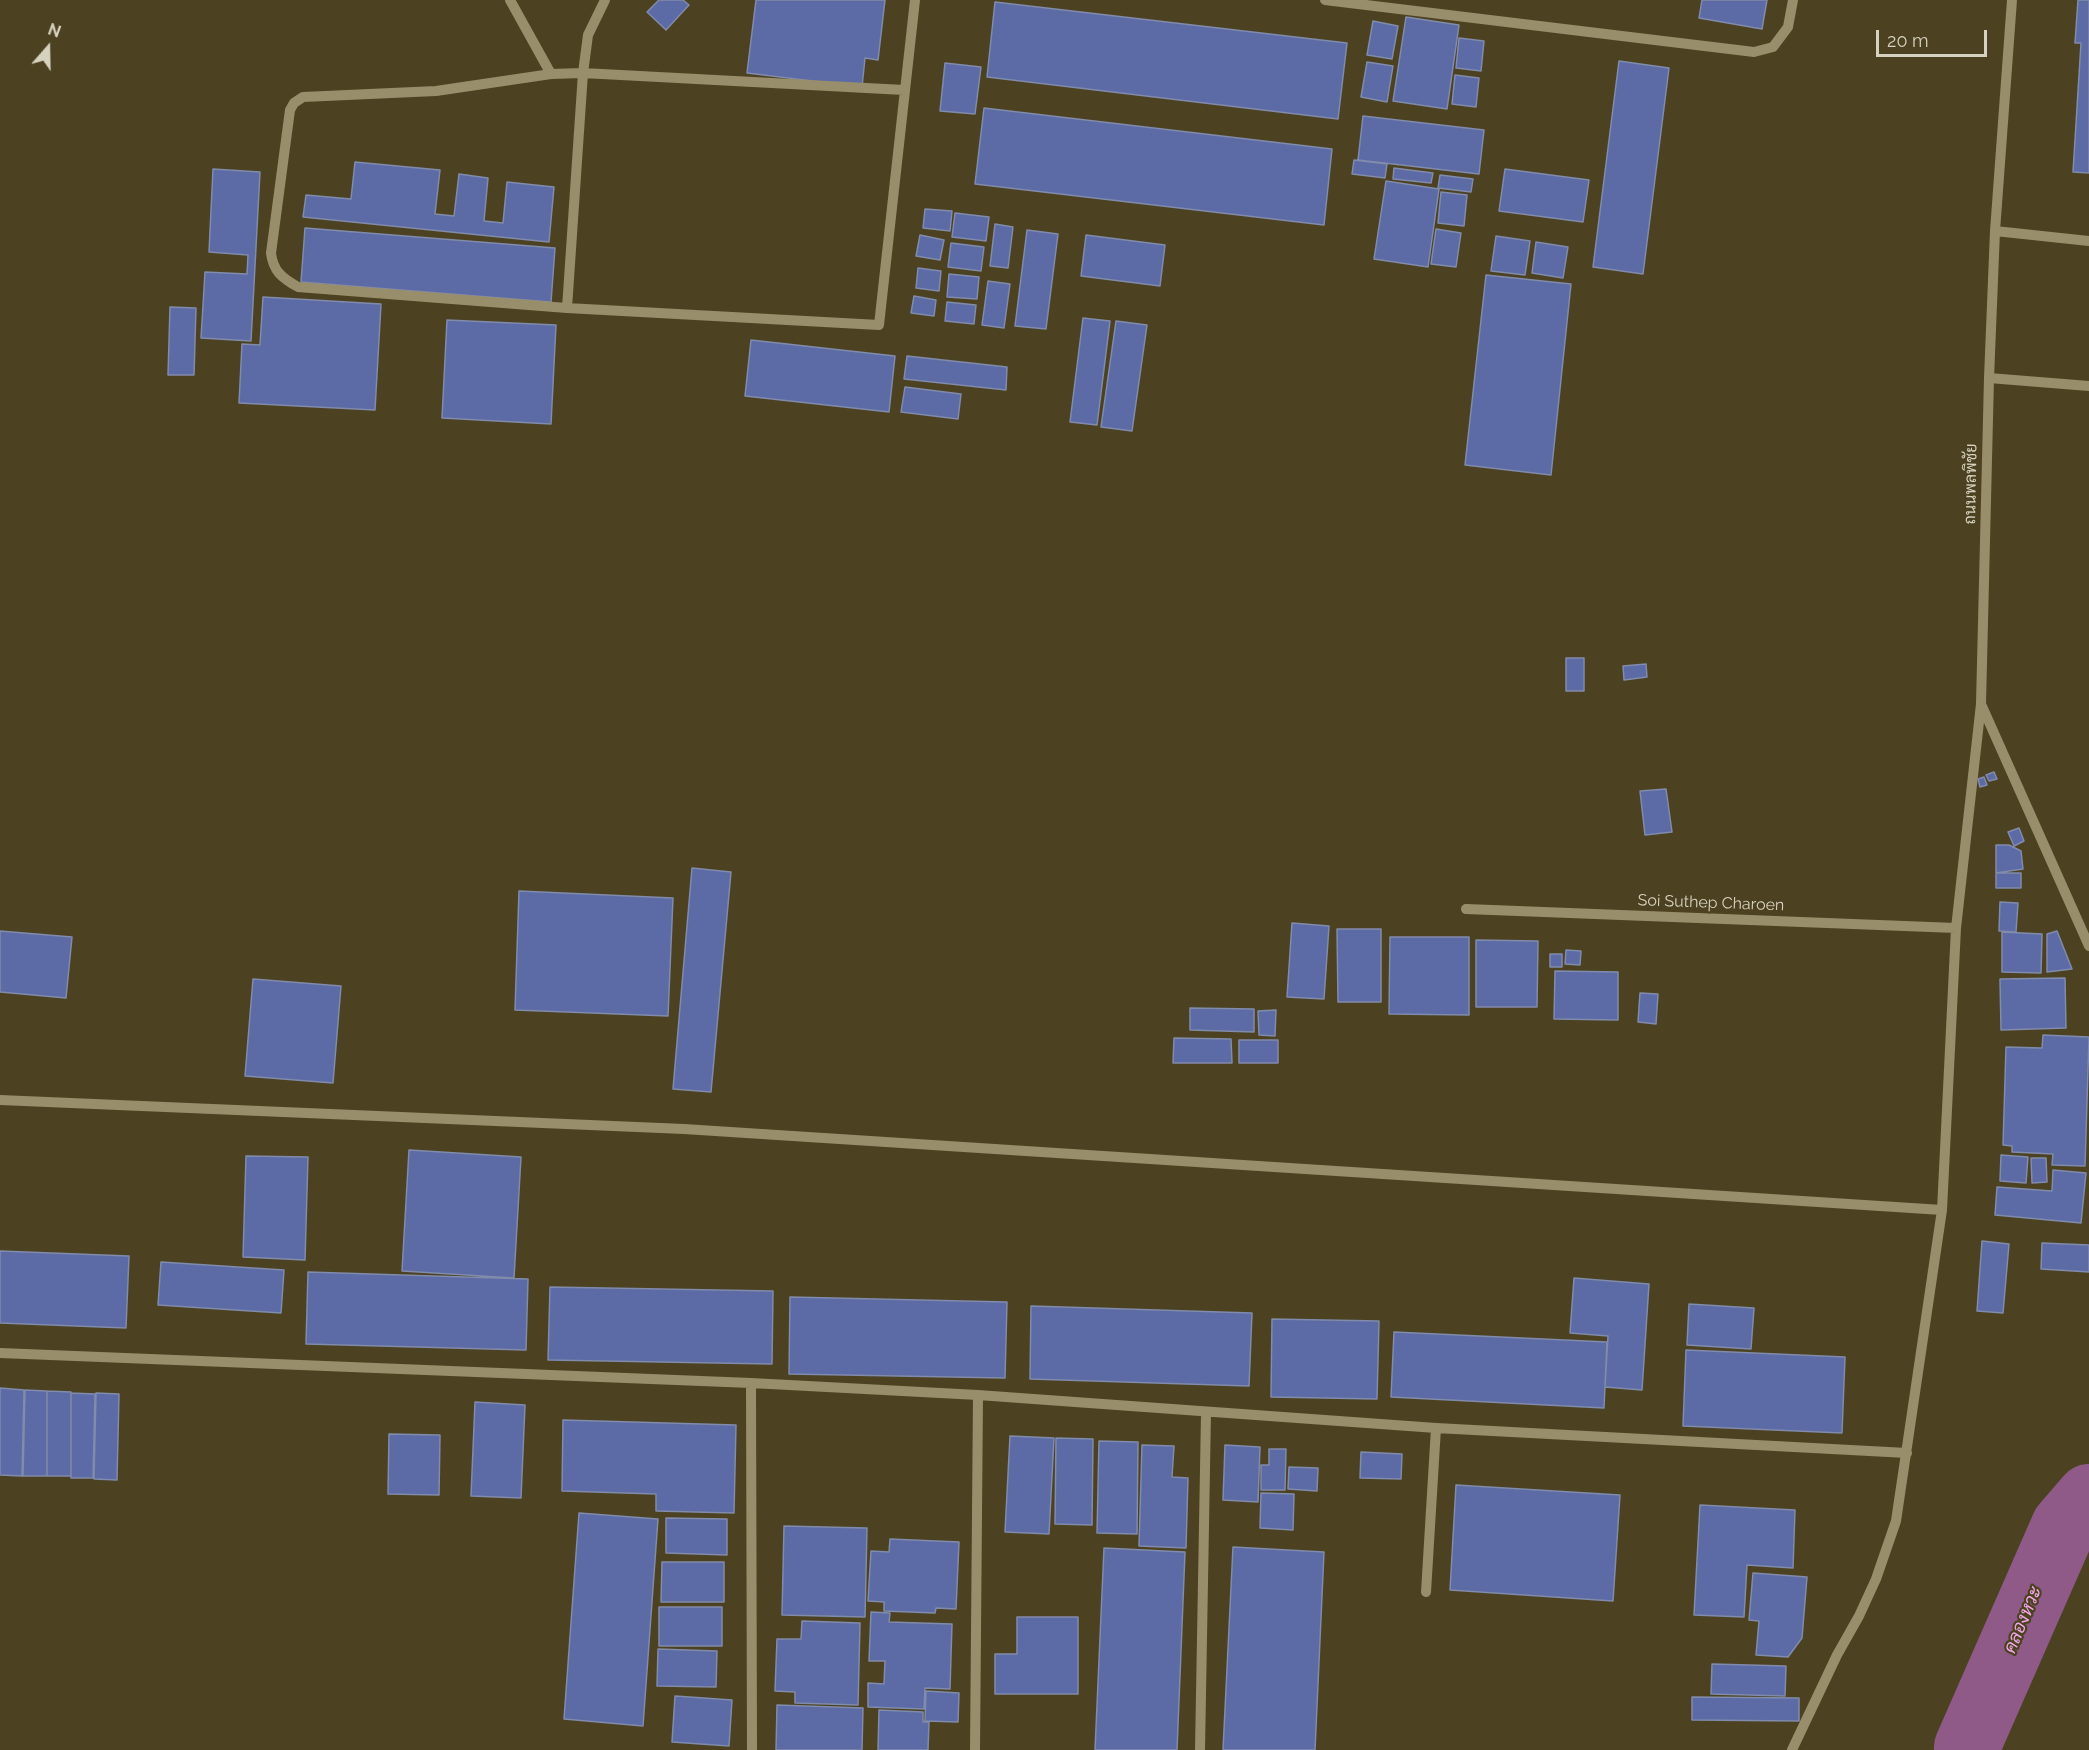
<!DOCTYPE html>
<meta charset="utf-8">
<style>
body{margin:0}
#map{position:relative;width:2089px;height:1750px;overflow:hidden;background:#4c4222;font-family:Raleway,sans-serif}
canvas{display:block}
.north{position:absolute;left:18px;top:18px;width:60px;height:60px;-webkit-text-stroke:4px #4c4222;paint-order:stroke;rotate:20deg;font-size:16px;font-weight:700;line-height:24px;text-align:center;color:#d7d1bf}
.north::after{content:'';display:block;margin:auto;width:21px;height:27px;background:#d7d1bf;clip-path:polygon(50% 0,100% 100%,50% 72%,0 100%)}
.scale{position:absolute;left:1876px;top:30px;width:111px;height:27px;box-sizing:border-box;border:3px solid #d7d1bf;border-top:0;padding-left:8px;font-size:18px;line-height:21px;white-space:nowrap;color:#d7d1bf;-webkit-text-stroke:4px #4c4222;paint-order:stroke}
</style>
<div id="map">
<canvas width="2089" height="1750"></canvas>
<div class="north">N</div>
<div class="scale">20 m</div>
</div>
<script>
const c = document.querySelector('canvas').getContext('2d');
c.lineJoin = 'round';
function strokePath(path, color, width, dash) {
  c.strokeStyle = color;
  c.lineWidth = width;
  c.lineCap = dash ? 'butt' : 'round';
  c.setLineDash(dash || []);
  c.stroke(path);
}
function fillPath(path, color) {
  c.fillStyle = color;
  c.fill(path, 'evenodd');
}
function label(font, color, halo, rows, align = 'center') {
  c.font = font + ' Raleway,Sarabun,sans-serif';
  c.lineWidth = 4.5;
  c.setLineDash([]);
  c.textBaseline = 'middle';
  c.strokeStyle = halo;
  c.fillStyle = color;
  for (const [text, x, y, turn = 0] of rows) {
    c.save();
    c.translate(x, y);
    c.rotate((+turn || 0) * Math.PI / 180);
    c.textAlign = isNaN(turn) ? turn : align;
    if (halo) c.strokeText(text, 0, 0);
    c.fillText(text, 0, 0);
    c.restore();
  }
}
strokePath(new Path2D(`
 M1968,1750L1967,1747L2064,1526L2089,1497`), '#8f5a87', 66);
const building = new Path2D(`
 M659,0H683L689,5L666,30L647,12Z
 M756,0H885L878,60L865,58L862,87L747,73Z
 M1702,0H1767L1762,29L1699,18Z
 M2078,0H2089V173L2073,172L2081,43H2075Z
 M995,2L1347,43L1338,119L987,77Z
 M1406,17L1459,25L1447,109L1393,101Z
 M1373,21L1398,26L1392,59L1367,55Z
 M1459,38L1484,41L1481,71L1456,68Z
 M1619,61L1669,68L1643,274L1593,267Z
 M1367,62L1393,66L1387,102L1361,97Z
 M945,63L981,67L975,114L940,111Z
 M1455,75L1479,78L1476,107L1452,104Z
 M984,108L1332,149L1324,225L975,184Z
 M1363,116L1484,130L1479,174L1358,160Z
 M1354,160L1387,164L1385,178L1352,174Z
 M355,162L440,170L435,214L454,216L459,174L488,178L484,221L503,223L507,182L554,187L549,242L303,217L306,195L351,199Z
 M1394,168L1433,173L1431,183L1393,179Z
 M213,169L260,172L251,341L201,338L205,272L247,274L248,255L209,252Z
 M1505,169L1589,180L1583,222L1499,211Z
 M1440,175L1473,179L1471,192L1438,188Z
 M1386,181L1439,189L1428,267L1374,259Z
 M1441,192L1467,195L1464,226L1438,223Z
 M925,209L952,211L950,231L923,228Z
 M955,213L989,217L986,241L952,237Z
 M995,224L1013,227L1008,268L990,266Z
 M305,228L555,248L551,302L301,282Z
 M1436,229L1461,233L1456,267L1431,264Z
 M1027,230L1058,234L1046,329L1015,326Z
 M920,235L944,240L940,260L916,256Z
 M1086,235L1165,245L1160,286L1081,276Z
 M1496,236L1530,241L1525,275L1491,271Z
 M1536,242L1568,247L1563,278L1532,273Z
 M951,243L984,247L981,271L948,267Z
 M918,268L941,271L939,291L916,288Z
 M949,274L979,277L977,299L947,297Z
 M1486,275L1571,284L1551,475L1465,465Z
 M988,281L1010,284L1004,328L982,325Z
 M914,296L936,300L934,316L911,313Z
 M263,297L381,304L375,410L239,403L242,344L260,345Z
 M947,302L976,305L974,324L945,321Z
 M170,307L196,308L194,375H168Z
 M1083,318L1110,321L1097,425L1070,422Z
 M447,320L556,325L551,424L442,418Z
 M1116,321L1147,325L1132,431L1101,427Z
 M751,340L895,356L889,412L745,396Z
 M907,356L1007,367L1006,390L904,379Z
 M905,387L961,394L958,419L901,412Z
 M1566,658H1584V691H1566Z
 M1646,664L1647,677L1624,680L1623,666Z
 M1994,772L1997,779L1989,781L1986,775Z
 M1984,777L1987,785L1980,787L1978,779Z
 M1666,789L1672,832L1645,835L1640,791Z
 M2019,828L2024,841L2014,846L2008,832Z
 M1996,845H2009L2021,851L2023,869L1996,873Z
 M692,868L731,872L711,1092L673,1089Z
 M1996,873H2021V888H1996Z
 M519,891L673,898L668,1016L515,1010Z
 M2000,902L2018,903L2016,932L1999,931Z
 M1292,923L1329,926L1324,999L1287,997Z
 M1337,929H1381V1002H1338Z
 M0,931L72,937L66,998L0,992Z
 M2057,931L2072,969L2047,972V934Z
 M2002,932L2042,934L2041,973L2002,972Z
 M1390,937H1469V1015L1389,1014Z
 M1476,940L1538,941L1537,1007H1476Z
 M1566,950L1581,951L1580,965L1565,964Z
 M1550,954H1562V967H1550Z
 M1555,971L1618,972V1020L1554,1019Z
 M2065,978L2066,1028L2001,1030L2000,979Z
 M253,979L341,986L333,1083L245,1076Z
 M1640,993L1658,994L1656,1024L1638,1022Z
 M1190,1008L1254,1009V1032L1190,1030Z
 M1276,1010L1275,1036L1259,1035L1258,1011Z
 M2043,1035L2089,1037L2085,1166L2052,1165L2053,1154L2012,1152V1146L2003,1145L2006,1047L2042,1048Z
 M1174,1038L1231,1039L1232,1063H1173Z
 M1239,1040H1278V1063H1239Z
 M409,1150L521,1157L514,1278L402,1271Z
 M2001,1155L2028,1157L2026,1183L2000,1181Z
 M246,1156L308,1157L305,1260L243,1257Z
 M2031,1158H2046L2047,1182L2032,1183Z
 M2053,1170L2086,1173L2081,1223L1995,1215L1997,1187L2052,1191Z
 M1982,1241L2009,1244L2003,1313L1977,1311Z
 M2042,1243L2089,1245V1272L2041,1269Z
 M0,1251L129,1256L126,1328L0,1323Z
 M161,1262L284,1270L281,1313L158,1305Z
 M308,1272L528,1279L526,1350L306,1344Z
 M1574,1278L1649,1284L1642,1390L1605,1387L1608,1336L1570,1333Z
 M550,1287L773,1291L772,1364L548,1360Z
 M790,1297L1007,1302L1005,1378L789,1374Z
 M1689,1304L1754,1308L1751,1349L1687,1345Z
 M1031,1306L1252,1313L1249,1386L1030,1379Z
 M1272,1319L1379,1321L1377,1399L1271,1397Z
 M1394,1332L1607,1342L1604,1408L1391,1397Z
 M1686,1350L1845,1357L1842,1433L1683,1426Z
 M0,1388L24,1390L22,1476L0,1475Z
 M25,1390L47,1391V1476H23Z
 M47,1391L71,1392V1476H47Z
 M71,1393L95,1394L93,1478H71Z
 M96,1393L119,1394L117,1480L94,1479Z
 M475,1402L525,1405L521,1498L471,1496Z
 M563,1420L736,1425L734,1513L656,1511V1494L562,1491Z
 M389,1434L440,1435L439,1495L388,1494Z
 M1010,1436L1054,1438L1049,1534L1005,1532Z
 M1056,1438L1093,1439L1092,1525L1055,1524Z
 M1099,1441L1138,1442L1137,1534L1097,1533Z
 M1142,1445L1174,1446L1172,1477L1188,1478L1186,1548L1139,1546Z
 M1225,1445L1260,1447L1258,1502L1223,1500Z
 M1269,1449H1286L1285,1490H1261V1465H1269Z
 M1361,1452L1402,1454L1401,1479L1360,1478Z
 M1289,1467L1318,1468L1317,1491L1288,1489Z
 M1456,1485L1620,1495L1613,1601L1450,1590Z
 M1261,1493L1294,1494L1293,1530L1260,1528Z
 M1700,1505L1795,1510L1793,1568L1747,1565L1744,1617L1694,1615Z
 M579,1513L658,1519L643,1726L564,1719Z
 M666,1518L727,1519V1555L666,1553Z
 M784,1526L867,1528L865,1617L782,1615Z
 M890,1539L959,1542L956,1609L936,1608L935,1613L884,1611V1602L868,1601L871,1551L889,1552Z
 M1233,1547L1324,1552L1315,1750H1223Z
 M1104,1548L1185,1552L1177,1750H1095Z
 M662,1562H724V1602H661Z
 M1753,1573L1807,1577L1802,1638L1788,1657L1756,1655L1759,1621L1749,1620Z
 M659,1607H722V1646H659Z
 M871,1612L890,1613L889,1622L952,1624L950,1689L925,1688L924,1709L868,1707V1683L884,1684L885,1661H869Z
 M1017,1617H1078V1694H995V1654H1017Z
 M802,1621L860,1623L858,1705L795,1703V1692L775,1691L777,1639H801Z
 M658,1649L717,1651L716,1687L657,1686Z
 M1712,1664L1786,1666L1785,1696L1711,1694Z
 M926,1691L959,1693L958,1722L925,1721Z
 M675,1696L732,1700L729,1746L672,1742Z
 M1692,1697L1799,1698V1721L1692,1720Z
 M777,1705L863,1708L862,1750H776Z
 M879,1710L923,1712V1722H929L928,1750H878Z`);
fillPath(building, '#5c6aa5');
strokePath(building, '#818bab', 1.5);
strokePath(new Path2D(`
 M510,0L551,74
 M1325,0L1754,52L1773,47L1788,27L1793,0
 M2012,0L1995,231L1989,378L1981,704L2089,946
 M904,90L583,73L551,74L436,91L303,97L294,103L290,110L271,253C273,271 282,278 298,287L567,308L879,325L915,0
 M1995,231L2089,241
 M567,308L583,73L588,35L605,0
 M1989,378L2089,386
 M1466,909L1956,928
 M0,1100L684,1129L1942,1210
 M0,1353L751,1383L978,1395L1436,1428L1907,1453
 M751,1383L752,1750
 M1426,1592L1436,1428
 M975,1750L978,1395
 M1200,1750L1206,1413
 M1792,1750L1837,1655L1859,1616L1876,1579L1896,1521L1942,1210L1956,928L1981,704`), '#998e6b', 10);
label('16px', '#d7d1bf', '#4c4222', [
 ["ถนนพลพิชัย",1971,484,-89],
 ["Soi Suthep Charoen",1711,903,2]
]);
label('italic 18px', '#f5a8e9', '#4c4222', [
 ["คลองหวะ",2023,1620,-67]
]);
</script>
